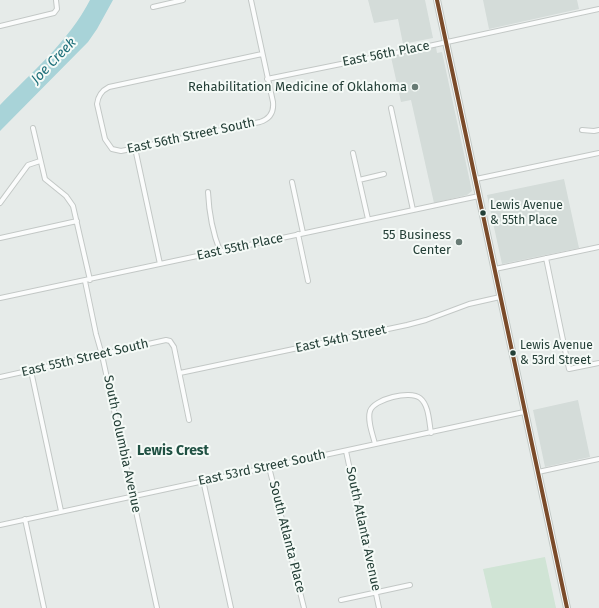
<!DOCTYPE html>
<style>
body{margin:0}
canvas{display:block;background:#e6ebe9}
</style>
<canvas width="599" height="608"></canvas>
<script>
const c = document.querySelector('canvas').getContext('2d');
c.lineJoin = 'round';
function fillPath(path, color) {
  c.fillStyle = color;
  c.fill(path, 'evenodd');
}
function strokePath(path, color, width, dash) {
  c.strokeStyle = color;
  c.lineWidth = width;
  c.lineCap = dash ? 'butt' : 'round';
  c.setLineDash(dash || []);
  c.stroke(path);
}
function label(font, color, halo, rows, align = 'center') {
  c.font = font + ' "Fira Sans",sans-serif';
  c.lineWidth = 4;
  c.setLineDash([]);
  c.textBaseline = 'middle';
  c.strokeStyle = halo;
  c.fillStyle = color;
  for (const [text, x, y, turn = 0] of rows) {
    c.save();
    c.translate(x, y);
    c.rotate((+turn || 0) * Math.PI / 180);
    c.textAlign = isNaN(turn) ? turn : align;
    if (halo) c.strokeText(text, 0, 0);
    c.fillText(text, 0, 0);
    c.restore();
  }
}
fillPath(new Path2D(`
 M368,0H425L433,38L403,44L398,19L374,23Z
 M483,0H577L579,9L489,29Z
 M436,47L437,53L442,52L472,191L467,195L434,203L411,100L401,102L391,57Z
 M564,179L579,248L502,264L487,195Z
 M578,400L590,457L545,467L533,410Z`), '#d4dcd9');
fillPath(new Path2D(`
 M545,557L556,608H492L483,569Z`), '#d0e4d5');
fillPath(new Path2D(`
 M90,0H113L97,29L88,42L0,131V105C31,73 69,41 90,0Z`), '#a8d3d8');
const street = new Path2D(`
 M251,0L273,102C274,112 270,119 260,122L121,151L112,149L105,139L97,104C98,96 101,91 109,87L262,54
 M153,7L183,0
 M0,26L54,13L57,9L56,0
 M267,79L415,49L599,9
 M391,108L413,210
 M33,128L45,179L66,196L73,206L90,280
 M582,130L594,131L599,130
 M135,148L160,264
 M353,153L368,219
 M476,179L599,153
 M359,180L384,174
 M292,182L303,233
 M208,192C209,213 212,231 220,251
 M0,203L28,165L40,161
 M298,234L308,281
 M0,238L77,221
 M546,258L569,369L599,363
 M495,269L599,247
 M85,281L96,334L102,355L157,608
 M0,298L479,196
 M31,371L61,511
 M180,373L407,325L426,320L469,304L500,297
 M0,377L166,340L170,341L174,347L189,420
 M375,444C373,435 367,421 370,411C374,399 410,390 420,398C429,405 429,422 431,433
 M346,451L379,608
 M269,467L304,608
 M538,472L599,459
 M203,480L231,608
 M25,519L44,608
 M0,525L524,412
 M341,600L410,585`);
const secondary = new Path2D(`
 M437,0L567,608`);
strokePath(street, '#c3c8c6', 6);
strokePath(secondary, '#c2c9c6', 8);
strokePath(street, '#fbfcfc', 4);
strokePath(secondary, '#fbfcfc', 6);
strokePath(new Path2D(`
 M437,0L567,608`), '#7a4b2a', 4);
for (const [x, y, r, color] of [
 [415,87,4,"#687b75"],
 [483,213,3.5,"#243f37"],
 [459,242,4,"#687b75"],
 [513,353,3.5,"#243f37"]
]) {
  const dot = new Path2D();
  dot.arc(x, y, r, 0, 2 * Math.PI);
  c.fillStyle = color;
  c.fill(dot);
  strokePath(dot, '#f5faf7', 1.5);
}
label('12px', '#243f37', '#f5faf7', [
 ["Lewis Avenue",490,206],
 ["& 55th Place",490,221],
 ["Lewis Avenue",520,346],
 ["& 53rd Street",520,361]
], 'left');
label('13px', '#243f37', '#f5faf7', [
 ["East 56th Place",386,54,-11],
 ["East 56th Street South",191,136,-12],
 ["East 55th Place",240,247,-12],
 ["East 54th Street",341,339,-12],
 ["East 55th Street South",85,358,-13],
 ["South Columbia Avenue",122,444,78],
 ["East 53rd Street South",262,468,-12],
 ["South Atlanta Avenue",363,529,78],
 ["South Atlanta Place",287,537,76]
]);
label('13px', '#243f37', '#f5faf7', [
 ["Rehabilitation Medicine of Oklahoma",407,87],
 ["55 Business",451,235],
 ["Center",451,250]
], 'right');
label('italic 14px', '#1e6f7a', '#f5faf7', [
 ["Joe Creek",54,61,-46]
]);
label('bold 14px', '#205143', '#f5faf7', [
 ["Lewis Crest",173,451]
]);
</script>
